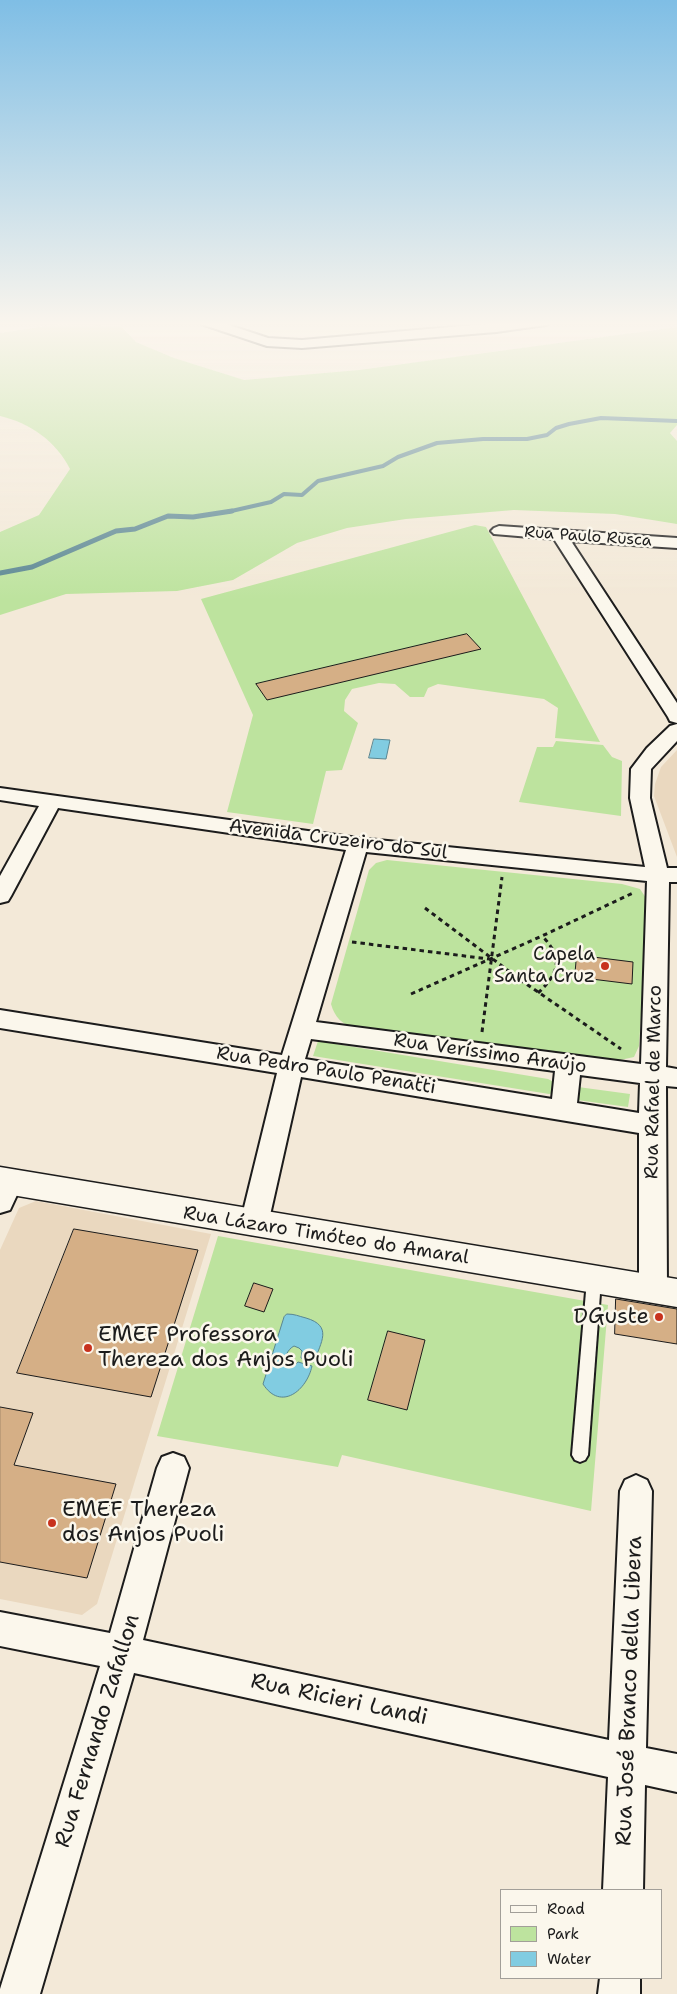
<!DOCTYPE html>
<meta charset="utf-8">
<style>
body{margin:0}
#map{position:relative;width:677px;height:1994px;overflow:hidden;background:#f3e9d8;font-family:"Shantell Sans",sans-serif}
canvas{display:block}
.legend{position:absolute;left:500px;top:1889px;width:162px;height:90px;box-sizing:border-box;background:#fbf7ec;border:1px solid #a29f99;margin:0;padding:6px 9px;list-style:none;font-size:15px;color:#1c1c1c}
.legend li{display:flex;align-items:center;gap:10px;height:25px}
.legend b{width:25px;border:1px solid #a29f99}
</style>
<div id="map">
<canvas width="677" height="1994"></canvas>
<ul class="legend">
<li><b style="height:6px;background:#fbf7ec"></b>Road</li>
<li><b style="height:14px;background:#bde39e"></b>Park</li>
<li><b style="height:14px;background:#81cce1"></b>Water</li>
</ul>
</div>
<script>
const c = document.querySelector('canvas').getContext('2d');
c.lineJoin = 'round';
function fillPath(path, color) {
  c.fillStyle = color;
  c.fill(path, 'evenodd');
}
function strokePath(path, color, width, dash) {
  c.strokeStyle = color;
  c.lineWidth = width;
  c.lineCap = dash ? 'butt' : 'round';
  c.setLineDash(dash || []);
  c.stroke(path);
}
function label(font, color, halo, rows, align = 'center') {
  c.font = font + ' "Shantell Sans",sans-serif';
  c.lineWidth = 5;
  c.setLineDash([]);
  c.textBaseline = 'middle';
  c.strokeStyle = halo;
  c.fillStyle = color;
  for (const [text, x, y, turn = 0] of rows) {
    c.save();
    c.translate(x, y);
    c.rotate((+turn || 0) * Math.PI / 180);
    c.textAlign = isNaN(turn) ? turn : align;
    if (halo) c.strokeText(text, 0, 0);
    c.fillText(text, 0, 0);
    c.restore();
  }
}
fillPath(new Path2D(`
 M677,750V857L654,796L655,784L661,767Z
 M36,1201L211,1234L97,1604L82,1615L0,1599V1250L19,1208Z`), '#ead8bf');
fillPath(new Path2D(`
 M59,324L121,326L136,342L174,358L244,380L359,370L677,327V425L670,433L677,441V524L615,514L514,510L406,519L347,528L297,543L233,580L177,591L66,594L0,615V532L39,515L70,469C56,441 30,423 0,416V333Z
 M475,525L486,527L600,742L555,738L558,708L544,699L438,684L428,688L424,697H410L395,684L379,683L352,689L345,700L344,711L358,723L342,770L326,771L313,824L227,812L253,715L201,599Z
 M556,741L603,745L612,757L622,761L621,816L519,802L537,747H553Z
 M387,860L622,884L640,889L648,901L639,1046L634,1057L620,1060L356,1029C342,1024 335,1018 331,1004L369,870L376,863Z
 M318,1041L548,1079L554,1082V1093L549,1094L313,1056Z
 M578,1087L630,1094L628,1107L577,1100Z
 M218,1236L608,1305L591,1511L342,1455L338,1467L157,1436Z`), '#bde39e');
const water = new Path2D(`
 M374,739L390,740L386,759L369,758Z
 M287,1314C295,1314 298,1316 306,1318C333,1326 321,1342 314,1362L301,1358L302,1351L299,1348L294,1346C288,1349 283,1358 286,1365L294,1366L298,1362L312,1366C307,1390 281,1412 263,1384L284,1317Z`);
fillPath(water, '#81cce1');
strokePath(water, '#598692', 1);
strokePath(new Path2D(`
 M227,512L271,502L284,494L302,495L318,481L383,466L398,457L437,443L483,439H527L547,435L556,428L569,424L601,418L677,421`), '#598692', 4);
strokePath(new Path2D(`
 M0,573L32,567L116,531L135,529L168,516L193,517L232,511`), '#598692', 5);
const building = new Path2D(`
 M467,634L481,649L267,700L256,684Z
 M577,955L633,962L632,984L575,977Z
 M74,1229L198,1250L151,1397L17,1373Z
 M254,1283L273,1289L264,1312L245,1306Z
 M616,1299L677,1309V1344L615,1334Z
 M388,1331L425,1340L407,1410L368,1400Z
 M0,1407L33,1413L14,1465L116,1484L87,1578L0,1562Z`);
fillPath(building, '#d5af86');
strokePath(building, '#1c1c1c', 1);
const lane = new Path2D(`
 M594,1274L599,1276L601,1280L588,1455L585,1460L580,1462L575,1460L572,1455L587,1280L589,1276Z`);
const street = new Path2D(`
 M199,321H217L268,338L302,340L520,321H552L546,325L496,332L302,348L267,346L201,324Z
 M499,526L677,538V548L571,541L677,703V723L670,721L668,717L554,539L494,534L491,531L494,528Z
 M677,724V741L651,769L650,798L667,868H677V882H669L666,1067L677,1069V1087L666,1086L667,1289L663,1298L653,1301L643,1298L639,1289V1133L301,1077L268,1224L264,1232L254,1235L244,1232L240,1224L277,1073L0,1028V1010L282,1055L346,850L58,808L11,896L8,901L0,903V876L39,806L0,800V788L358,838L645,867L630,798L631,769L647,748L670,726ZM366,852L647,881L641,1064L316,1022ZM311,1039L555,1071L552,1099L305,1059ZM580,1075L640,1083L639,1113L577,1103Z
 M9,1171L19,1174L23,1182L10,1210L0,1213V1174Z
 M173,1453L184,1457L189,1468L143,1640L609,1740L620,1491L625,1480L636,1475L647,1480L652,1491L646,1748L677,1754V1792L645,1785L643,1890H603L608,1777L134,1673L40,1994H0V1989L100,1666L0,1646V1612L110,1633L157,1468L162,1457Z
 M600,1978H640V1994H598Z`);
const secondary = new Path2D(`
 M0,1167L677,1279V1307L0,1193Z`);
strokePath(lane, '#1c1c1c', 4);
strokePath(street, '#1c1c1c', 4);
strokePath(secondary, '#1c1c1c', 3);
strokePath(new Path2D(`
 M425,908L522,981L621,1049
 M352,942L489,959
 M538,993C559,973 564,958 542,936
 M411,994L542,936L635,892
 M482,1032L502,877`), '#1c1c1c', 3, [4.5, 4]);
fillPath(lane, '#fbf7ec');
fillPath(street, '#fbf7ec');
fillPath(secondary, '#fbf7ec');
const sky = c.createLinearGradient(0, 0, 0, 600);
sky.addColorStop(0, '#7fbee5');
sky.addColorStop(0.54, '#faf5ed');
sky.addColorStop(1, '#faf5ed00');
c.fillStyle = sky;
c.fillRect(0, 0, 677, 600);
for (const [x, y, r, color] of [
 [605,966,5,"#c8321e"],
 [659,1317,5,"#c8321e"],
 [88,1348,5,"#c8321e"],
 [52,1523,5,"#c8321e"]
]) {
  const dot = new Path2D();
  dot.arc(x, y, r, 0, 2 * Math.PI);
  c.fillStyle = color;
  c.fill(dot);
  strokePath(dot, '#fbf7ec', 2);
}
label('16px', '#1c1c1c', '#fbf7ec', [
 ["Rua Paulo Rusca",588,537,4]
]);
label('19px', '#1c1c1c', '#fbf7ec', [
 ["Avenida Cruzeiro do Sul",338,840,7],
 ["Rua Veríssimo Araújo",490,1054,8],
 ["Rua Pedro Paulo Penatti",326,1071,9],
 ["Rua Rafael de Marco",654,1082,-89],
 ["Rua Lázaro Timóteo do Amaral",326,1236,9]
]);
label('19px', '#1c1c1c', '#fbf7ec', [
 ["Capela",595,955],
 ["Santa Cruz",595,977]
], 'right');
label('22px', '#1c1c1c', '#fbf7ec', [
 ["DGuste",649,1317,"right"],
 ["EMEF Professora",98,1335],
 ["Thereza dos Anjos Puoli",98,1360],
 ["EMEF Thereza",62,1510],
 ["dos Anjos Puoli",62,1535]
], 'left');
label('22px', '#1c1c1c', '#fbf7ec', [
 ["Rua José Branco della Libera",630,1691,-88],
 ["Rua Ricieri Landi",339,1700,12],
 ["Rua Fernando Zafallon",98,1731,-73]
]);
</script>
